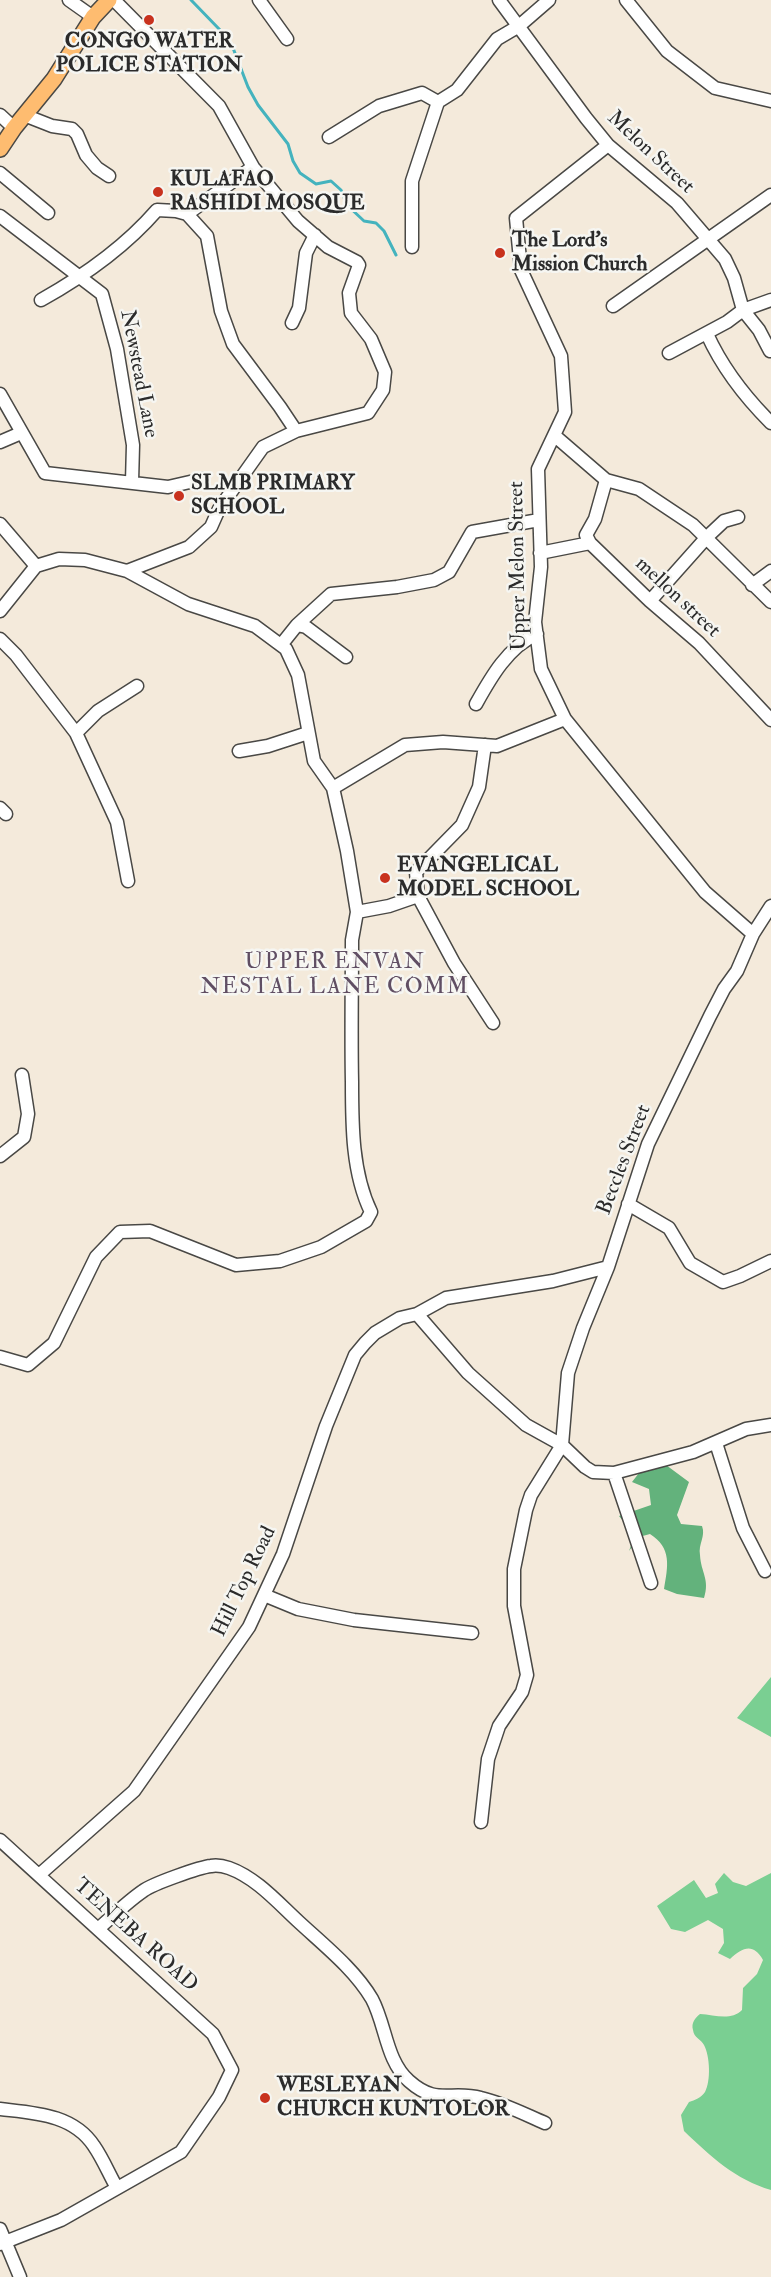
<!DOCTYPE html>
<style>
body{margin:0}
canvas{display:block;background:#f4eadb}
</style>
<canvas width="771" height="2277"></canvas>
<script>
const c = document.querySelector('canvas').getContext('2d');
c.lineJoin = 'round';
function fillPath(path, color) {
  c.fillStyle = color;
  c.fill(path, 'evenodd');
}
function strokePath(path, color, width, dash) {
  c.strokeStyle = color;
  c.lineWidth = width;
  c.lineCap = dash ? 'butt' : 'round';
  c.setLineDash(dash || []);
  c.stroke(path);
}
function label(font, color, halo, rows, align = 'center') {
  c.font = font + ' "IM FELL Double Pica",serif';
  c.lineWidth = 5;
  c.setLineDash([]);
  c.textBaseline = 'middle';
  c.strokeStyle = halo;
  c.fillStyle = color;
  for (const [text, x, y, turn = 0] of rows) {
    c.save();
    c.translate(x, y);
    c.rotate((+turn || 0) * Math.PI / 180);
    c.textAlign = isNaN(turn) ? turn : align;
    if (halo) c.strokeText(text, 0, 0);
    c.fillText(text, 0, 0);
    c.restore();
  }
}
fillPath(new Path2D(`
 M771,1677V1737L737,1718Z
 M724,1873L733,1882L746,1886L771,1873V2190C736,2180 710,2156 684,2131L681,2115L689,2102C695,2100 701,2098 705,2092C711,2081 710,2056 704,2045C701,2039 694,2038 693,2030C691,2023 695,2018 700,2014C715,2015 731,2021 742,2010L743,1988L757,1974L763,1960C753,1942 742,1948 730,1959L718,1953L724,1943L723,1929L708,1920L685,1932L671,1929L657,1906L694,1880L706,1898L718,1893L715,1884Z`), '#7acf92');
fillPath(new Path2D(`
 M666,1465L689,1482L677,1515L681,1524L702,1526C706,1536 698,1544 700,1555C701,1573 710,1579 704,1598L677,1594L664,1589C668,1566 672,1548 650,1534L639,1537L629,1551L633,1540L628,1527L619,1516L651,1505L649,1489L632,1482L639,1473Z`), '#63b27c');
strokePath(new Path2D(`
 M191,0L221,31L233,48L248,87L258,105L288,144L293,161L300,173L316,184L331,181L341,190L347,205L364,221L376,223L384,231L396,255`), '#44b3be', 3);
const minor = new Path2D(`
 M69,0L93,17
 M114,0L219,106L253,167L298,221L328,247L357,262L359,265L349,293L351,313L371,339L385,372L383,390L368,413L296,431L263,447L219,509L211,527L189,547L127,571
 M259,0L287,39
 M499,0L586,118L608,145L677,203L725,259L734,278L743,310L759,330L770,351
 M626,0L667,51L715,88L771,101
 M0,115L14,128
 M24,115L52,126L72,129L77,134L86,155L97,168L109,176
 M329,137L379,106L422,93L438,102
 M608,145L516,218L521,270L561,356L565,412L538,469L541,567L535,622L541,669L565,719L705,892L753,934
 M0,173L48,213
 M187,214L253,167
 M0,216L102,294L117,349L133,445L132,482
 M412,247V181L438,102L457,90L497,39L519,26L549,0
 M41,300C84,276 124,248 157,210L176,211L187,214L207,236L221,311L233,344L280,407L296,431
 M613,306L771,195
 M292,323L299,308L306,253L315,235
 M707,334C722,367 746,398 771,423
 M669,353L727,322L743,310L771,300
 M0,394L45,473L168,487L203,479
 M555,436L606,480L639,489L693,525L771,602
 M0,442L21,433
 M0,524L36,566
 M590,543L586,535L595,519L606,480
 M540,553L590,543L650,601L699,643L771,720
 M752,585L771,571
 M650,601L707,537L724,521L738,517
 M0,611L36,566L59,559L85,560L127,571L188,604L255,626L286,649L298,675L314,761L333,788L347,851L357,912L352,940C352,987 351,1035 352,1082C352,1125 352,1173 371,1212L366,1221L321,1247L280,1261L236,1265L150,1231L120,1232L96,1257L54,1343L28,1365L0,1357
 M297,625L331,594L397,587L434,580L449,572L472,532L539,520
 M0,639L16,655L76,733L117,822L128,881
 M281,645L297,625L306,627L346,657
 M476,704C491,677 508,647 537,634
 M76,733L98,711L137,686
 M485,745L479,787L462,825L416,872L418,896L454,963L493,1023
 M239,751L268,746L308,733
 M333,788L405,745L443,742L497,746L565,719
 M0,808L6,814
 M357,912L389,906L418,896
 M0,1156L24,1137L28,1114L22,1075
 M628,1204L669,1228L690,1263L723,1282L740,1276L771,1261
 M417,1314L468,1373L526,1425L562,1445L585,1467L593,1472L614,1473L693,1452L746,1429L771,1425
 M716,1443L743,1528L765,1571
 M614,1473L651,1583
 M264,1595L298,1609L354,1620L472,1633
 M481,1822L488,1759L499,1726L522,1692L527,1675L514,1606V1569L526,1510L531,1495L562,1445L568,1373L583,1328L608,1267L648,1144L710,1016L724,989L737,971L753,934L771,906
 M0,1840L213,2034L232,2070L219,2097L181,2152L61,2220L0,2244
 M39,1875L134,1791L249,1627L283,1554L326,1426L355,1355L365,1343L375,1333L400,1318L417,1314L446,1298L553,1281L608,1267
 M98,1929C113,1916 127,1902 143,1891C152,1884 200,1867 211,1866C217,1865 223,1866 229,1868C257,1878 279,1904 300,1923C325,1946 355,1970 372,1999C386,2025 386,2061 409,2081C437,2106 450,2090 481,2098C503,2103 524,2114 545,2123
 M0,2109C34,2113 73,2114 94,2146C103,2159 109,2174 117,2188
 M0,2229L20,2277`);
const major = new Path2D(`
 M0,149L14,128L54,79L93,17L109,0`);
strokePath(minor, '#494845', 15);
strokePath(major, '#494845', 18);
strokePath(minor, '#fff', 12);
strokePath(major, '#febc70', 15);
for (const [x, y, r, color] of [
 [149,20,6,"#c8321e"],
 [158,192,6,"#c8321e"],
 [500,253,6,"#c8321e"],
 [179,496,6,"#c8321e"],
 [385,878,6,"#c8321e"],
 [265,2098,6,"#c8321e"]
]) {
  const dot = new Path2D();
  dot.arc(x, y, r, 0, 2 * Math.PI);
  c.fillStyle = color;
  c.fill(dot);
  strokePath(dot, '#f6f6f2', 2);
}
label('bold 21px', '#2b2b2b', '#f6f6f2', [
 ["CONGO WATER",149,42,"center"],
 ["POLICE STATION",149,66,"center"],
 ["KULAFAO",170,180],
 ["RASHIDI MOSQUE",170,204],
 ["The Lord's",512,241],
 ["Mission Church",512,265],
 ["SLMB PRIMARY",191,484],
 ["SCHOOL",191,508],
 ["EVANGELICAL",397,866],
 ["MODEL SCHOOL",397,890],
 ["WESLEYAN",277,2086],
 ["CHURCH KUNTOLOR",277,2110]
], 'left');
label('21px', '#2b2b2b', '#f6f6f2', [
 ["Melon Street",650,153,43],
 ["Newstead Lane",138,374,79],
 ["Upper Melon Street",519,566,-91],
 ["mellon street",677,598,43],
 ["Beccles Street",625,1160,-69],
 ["Hill Top Road",245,1582,-64],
 ["TENEBA ROAD",135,1936,42]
]);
c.letterSpacing = '1.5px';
label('22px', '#604e63', '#f6f6f2', [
 ["UPPER ENVAN",335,963],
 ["NESTAL LANE COMM",335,988]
]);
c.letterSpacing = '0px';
</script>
